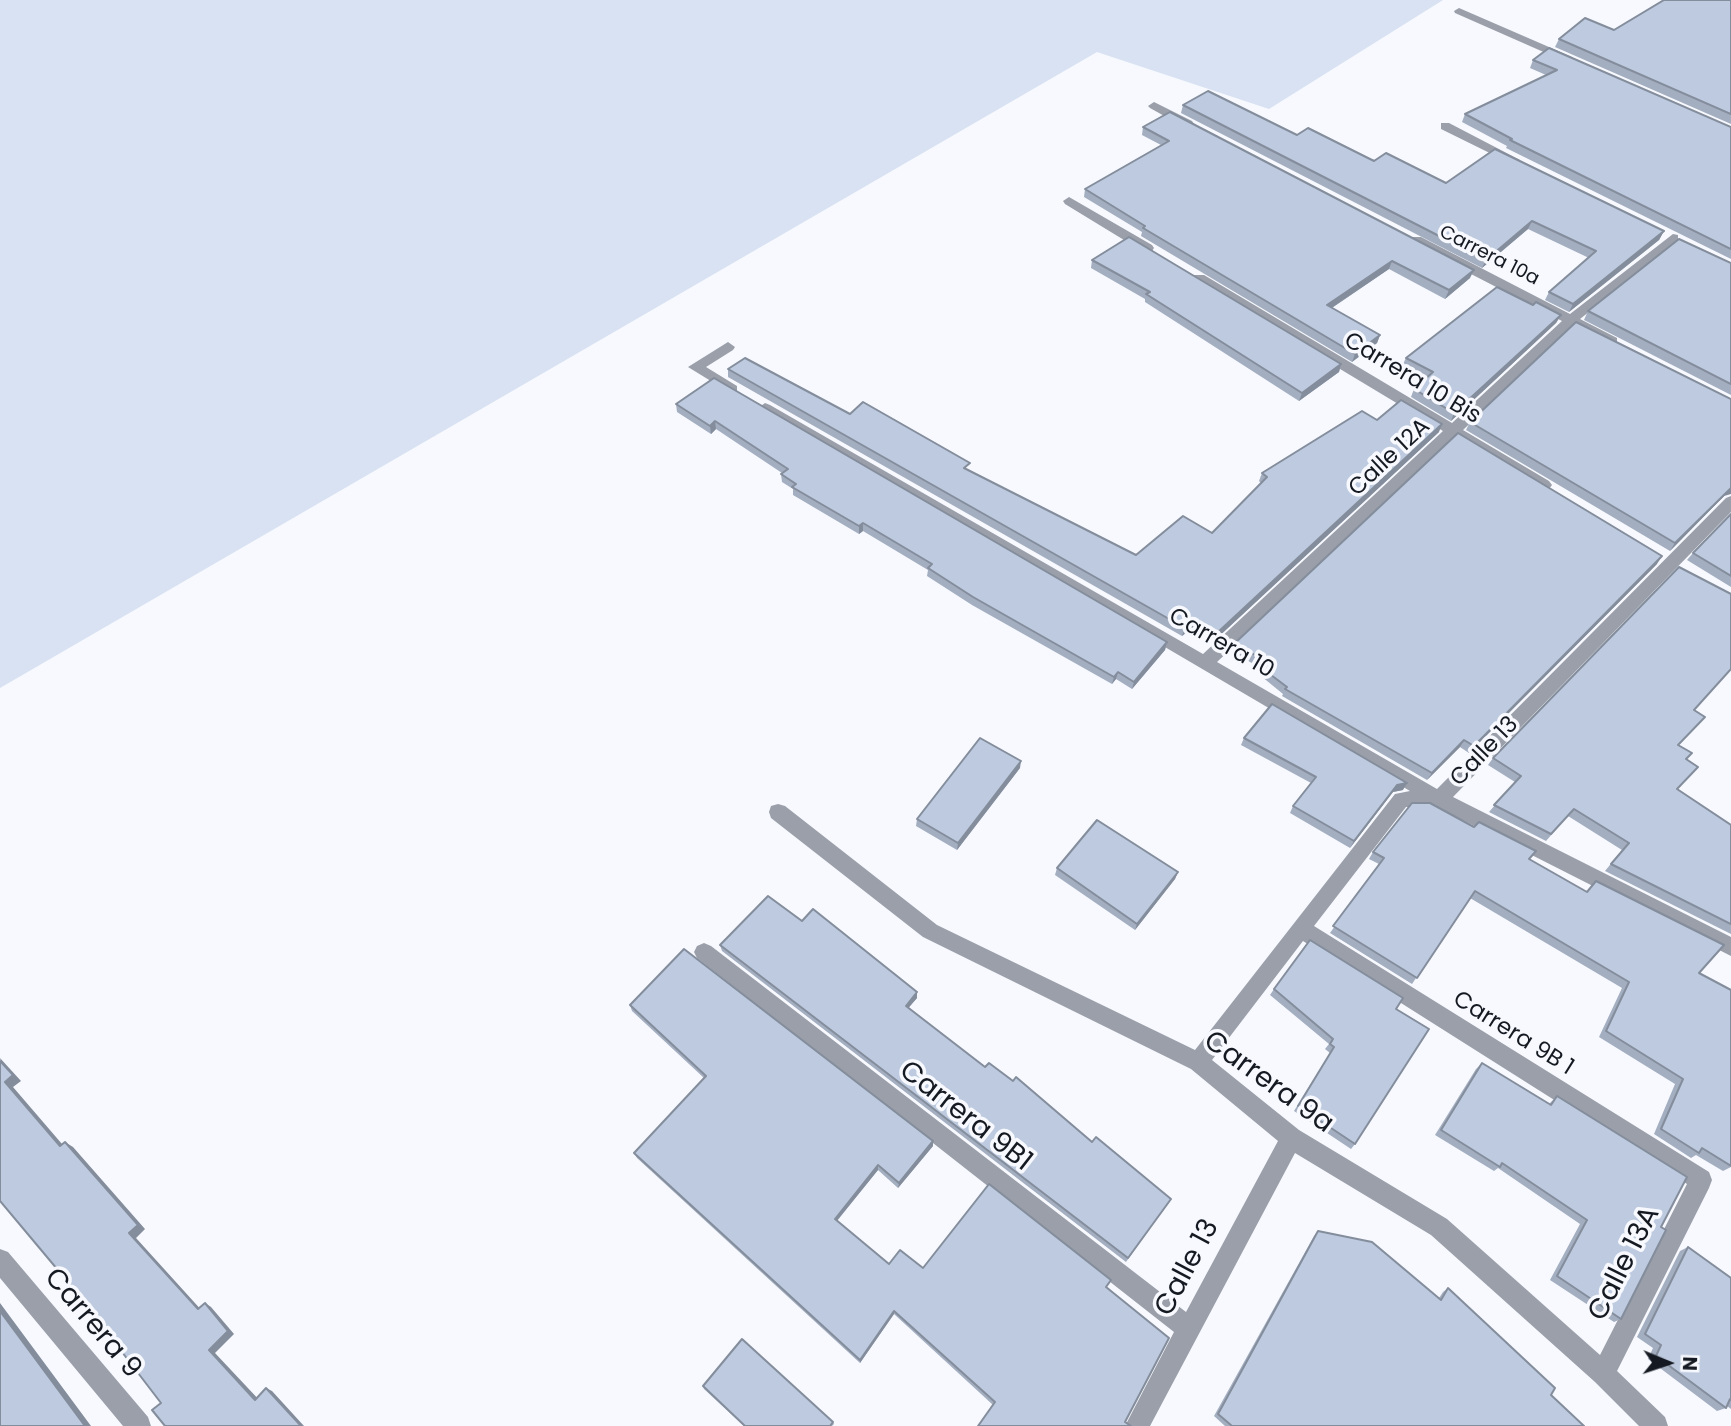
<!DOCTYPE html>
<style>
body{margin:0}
#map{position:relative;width:1731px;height:1426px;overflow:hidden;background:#f7f9fe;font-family:Poppins,sans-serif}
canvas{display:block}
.north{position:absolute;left:1633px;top:1328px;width:70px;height:70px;-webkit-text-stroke:5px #f7f9fe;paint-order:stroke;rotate:92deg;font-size:19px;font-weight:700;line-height:28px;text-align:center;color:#151921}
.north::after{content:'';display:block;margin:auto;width:24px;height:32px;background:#151921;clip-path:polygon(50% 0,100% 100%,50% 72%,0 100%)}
</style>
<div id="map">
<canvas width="1731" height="1426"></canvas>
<div class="north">N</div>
</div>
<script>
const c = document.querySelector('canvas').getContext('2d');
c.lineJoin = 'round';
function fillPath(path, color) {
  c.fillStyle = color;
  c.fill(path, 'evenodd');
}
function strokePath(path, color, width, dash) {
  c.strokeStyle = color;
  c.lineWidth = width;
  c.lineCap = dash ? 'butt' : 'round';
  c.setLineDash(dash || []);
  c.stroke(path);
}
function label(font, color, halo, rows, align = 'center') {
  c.font = font + ' Poppins,sans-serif';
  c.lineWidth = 7;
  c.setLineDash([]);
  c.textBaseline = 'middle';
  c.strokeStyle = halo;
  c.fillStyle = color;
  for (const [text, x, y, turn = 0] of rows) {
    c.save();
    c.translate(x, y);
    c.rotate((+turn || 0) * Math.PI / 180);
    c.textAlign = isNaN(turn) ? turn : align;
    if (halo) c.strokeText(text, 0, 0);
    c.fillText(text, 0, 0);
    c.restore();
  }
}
fillPath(new Path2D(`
 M0,0H1443L1269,109L1097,52L0,688Z`), '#d8e2f2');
fillPath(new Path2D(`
 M1459,8L1572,57L1574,59L1564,61L1455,13L1454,11Z
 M1154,102L1192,121L1194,124L1184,127L1150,108L1148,106Z
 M1441,123H1449L1520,160L1510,163L1441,129Z
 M1069,197L1152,245L1154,248L1152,251H1142L1065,204L1063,201Z
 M1673,234L1678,235V241L1580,319L1617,338V344H1607L1572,326L1463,430L1549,481L1552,485L1549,489H1539L1454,438L1217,662L1437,789L1726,498L1731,496V512L1453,797L1731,937V956L1437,807H1406L1314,926L1709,1172L1712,1180L1709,1188L1617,1371L1665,1417L1668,1426H1639L1595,1382L1431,1235L1295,1153L1150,1426H1125L1174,1332L697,958L694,952L697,946L704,943L711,946L1186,1312L1278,1141L1191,1069L923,937L771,818L769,812L771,806L778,804L785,806L937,925L1195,1050L1395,794L1410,791L758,408L765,403L770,405L1203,654L1443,431L1194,281V275H1204L1452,423L1562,321L1411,243V237H1421L1570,314ZM1303,941L1687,1184L1600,1355L1447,1219L1299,1130L1212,1060Z
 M728,342L735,347L733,350L706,367L737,386V392L732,394L688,367Z
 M0,1249L8,1252L148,1417L151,1426H123L0,1278Z`), '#9a9fa9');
fillPath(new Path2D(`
 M1731,0V124L1555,47L1559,39L1614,30Z
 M1533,60L1731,127V259L1506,148L1507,146L1462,122L1465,114L1546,75L1530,68Z
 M1183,105L1297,135L1446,183L1664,231L1659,240L1569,312L1545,300L1549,292L1589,258L1528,229L1482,268L1181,113Z
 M1143,127L1470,278L1445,299L1389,269L1332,308L1380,335L1377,343L1352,362L1141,236L1142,232L1084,197L1085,189L1161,145L1142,135Z
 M1092,260L1341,364L1339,372L1299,401L1145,302V299L1091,268Z
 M1731,263V395L1584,320L1588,311Z
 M1533,305L1561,315L1556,323L1451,421L1411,397L1414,389L1426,378L1402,366L1406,358Z
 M728,369L850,414L969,471L1136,555L1212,533L1261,483L1259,481L1262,473L1377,420L1439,432L1215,640L1193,627L1182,636L728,377Z
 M714,378L1167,642L1165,650L1132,689L1116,679L1112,684L972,605L927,576L928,570L863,531L859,534L793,495V489L782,482L781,474L782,473L716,429L711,434L677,412L676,404Z
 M1470,422L1724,496L1670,551L1466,430Z
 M1731,514V587L1687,560L1693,553Z
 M1657,564L1469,753L1460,747L1427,780L1282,696L1283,694L1261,676L1263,670L1232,651L1235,643Z
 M1694,710L1699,724L1678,745L1686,760L1677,789L1731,825V934L1605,871L1622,850L1568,816L1546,841L1489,812L1515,782L1488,765L1493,758Z
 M1244,738L1403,790L1393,792L1350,848L1290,813L1293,806L1311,783L1241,745Z
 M1020,768L957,850L916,826L917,819Z
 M1474,827L1529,859L1699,973L1731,990V1167L1723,1171L1696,1155L1691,1158L1654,1134L1675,1084L1599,1037L1622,988L1470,898L1412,984L1330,933L1379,864L1369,859L1373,852Z
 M1057,868L1178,872L1175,879L1135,930L1055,875Z
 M802,921L917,998L908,1008L985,1067L1092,1142L1171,1199L1126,1262L722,951L720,945Z
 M1274,989L1396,1009L1355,1144L1351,1149L1294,1111L1330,1053L1325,1049L1329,1044L1270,995Z
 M630,1005L933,1146L898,1188L878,1170L837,1221L889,1264L923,1268L1111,1280L993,1405L894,1314L860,1363L637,1158L634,1153L704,1078L632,1011Z
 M1482,1063L1549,1104L1557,1096L1621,1319L1614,1322L1550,1280L1580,1224L1498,1168L1494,1171L1435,1135L1476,1069Z
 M1318,1231L1439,1298L1443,1292L1448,1288L1551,1395L1584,1426H1225L1214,1416L1314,1236Z
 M1688,1247L1731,1278V1409L1727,1406L1726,1408L1717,1411L1648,1359L1653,1348L1637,1337L1680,1251Z
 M703,1386L833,1422L834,1424L832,1426H744L704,1389Z`), '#a3aec0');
fillPath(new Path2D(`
 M1532,221L1528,229L1482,268L1486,260Z
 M1664,231L1659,240L1569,312L1573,304Z
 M1392,261L1389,269L1324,313L1327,305Z
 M1474,270L1470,278L1445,299L1449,290Z
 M1561,315L1556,323L1451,421L1454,413Z
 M1380,335L1377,343L1352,362L1355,354Z
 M1341,364L1339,372L1299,401L1302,393Z
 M715,421L716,429L711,434L710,426Z
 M1442,424L1439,432L1215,640L1217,633Z
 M1730,488H1731V494L1724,496L1670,551L1675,543Z
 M863,523V531L859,534V526Z
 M1662,556L1657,564L1469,753L1474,746Z
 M1196,619L1193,627L1182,636L1185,628Z
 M1167,642L1165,650L1132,689L1134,682Z
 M1118,672L1116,679L1112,684L1114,677Z
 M1464,740L1460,747L1427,780L1432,773Z
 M1021,761L1020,768L957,850L958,843Z
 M1407,783L1403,790L1393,792L1350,848L1354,841L1397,785Z
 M1178,872L1175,879L1135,930L1137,924Z
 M917,992V998L905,1012L906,1006Z
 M0,1058L21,1081L13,1087L68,1151L60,1146L5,1082Z
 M933,1141V1146L898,1188L899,1183Z
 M65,1142L73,1147L145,1229L136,1238L204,1313L198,1309L129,1233Z
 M878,1165V1170L835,1223V1219Z
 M0,1303L91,1426H85L0,1311Z
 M205,1303L211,1307L234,1334L215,1353L262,1403L255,1400L209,1350Z
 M894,1311V1314L860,1363V1360Z
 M266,1388L272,1391L304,1426H301Z`), '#848d9c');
const building = new Path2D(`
 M1664,0H1731V114L1559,39L1585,18L1614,30Z
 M1549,48L1731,127V249L1510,140L1512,139L1465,114L1557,70L1533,60Z
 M1208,91L1297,135L1308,128L1374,161L1386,153L1446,183L1495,149L1664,231L1573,304L1549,292L1596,251L1532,221L1486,260L1183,105Z
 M1170,112L1474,270L1449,290L1392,261L1327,305L1380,335L1355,354L1143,228L1145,226L1085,189L1169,141L1143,127Z
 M1129,237L1341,364L1302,393L1146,294L1150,292L1092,260Z
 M1679,239L1731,263V384L1588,311Z
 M1497,287L1533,305L1536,302L1561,315L1454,413L1414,389L1433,372L1406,358Z
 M1576,322L1731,399V488L1675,543L1470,422Z
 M745,358L850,414L863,402L970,463L964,468L1136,555L1183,516L1212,533L1267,477L1262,473L1362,411L1377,420L1401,400L1442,424L1217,633L1196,619L1185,628L728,369Z
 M714,378L1167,642L1134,682L1118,672L1114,677L973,597L928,568L932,564L863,523L859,526L792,487L796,484L781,474L788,469L715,421L710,426L676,404Z
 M1458,433L1662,556L1474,746L1464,740L1432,773L1285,689L1287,687L1263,669L1268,663L1235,643Z
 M1731,514V576L1693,553Z
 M1679,567L1731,594V669L1694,710L1705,717L1678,745L1692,753L1686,759L1698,767L1677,789L1731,825V924L1611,864L1629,843L1574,809L1551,834L1494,805L1521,776L1493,758Z
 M1272,704L1407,783L1397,785L1354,841L1293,806L1316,777L1244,738Z
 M980,738L1021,761L958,843L917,819Z
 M1412,803H1430L1474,827L1479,822L1536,851L1529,859L1587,892L1596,881L1724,945L1699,973L1731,990V1166L1702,1148L1699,1153L1661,1129L1683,1079L1606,1031L1629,982L1475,891L1417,978L1333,926L1384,858L1373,852Z
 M1097,820L1178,872L1137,924L1057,868Z
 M768,896L802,921L813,909L917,992L906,1006L985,1067L989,1063L1013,1081L1016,1077L1092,1142L1096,1137L1171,1199L1128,1258L720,945Z
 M1310,940L1403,998L1396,1009L1429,1029L1355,1144L1298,1106L1334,1047L1330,1044L1333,1039L1274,989Z
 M684,949L933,1141L899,1183L878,1165L835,1219L889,1264L900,1250L923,1268L989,1184L1111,1280L1106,1287L1169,1338L1125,1422L1131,1426H978L995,1402L894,1311L860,1360L634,1153L706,1076L630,1005Z
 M0,1061L13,1075L5,1082L60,1146L65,1142L138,1225L129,1233L198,1309L205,1303L228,1331L209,1350L255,1400L266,1388L301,1426H165L152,1410L161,1403L73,1288L0,1201Z
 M1482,1063L1551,1105L1557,1096L1687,1177L1661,1227L1666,1230L1621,1319L1557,1276L1587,1220L1502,1163L1500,1167L1441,1130Z
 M1318,1231L1372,1242L1441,1300L1448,1288L1555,1388L1551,1395L1584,1426H1232L1218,1414Z
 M1688,1247L1731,1278V1400L1730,1399L1726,1408L1656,1356L1661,1345L1645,1334Z
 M0,1311L85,1426H0Z
 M742,1339L833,1422L830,1426H745L703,1386Z`);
fillPath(building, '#bdcadf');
strokePath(building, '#848d9c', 2);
label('19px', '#151921', '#f7f9fe', [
 ["Carrera 10a",1489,256,27]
]);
label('23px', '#151921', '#f7f9fe', [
 ["Carrera 10 Bis",1412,379,31],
 ["Calle 12A",1390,458,-43],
 ["Carrera 10",1221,644,30],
 ["Calle 13",1485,752,-46],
 ["Carrera 9B 1",1513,1034,32]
]);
label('28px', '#151921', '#f7f9fe', [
 ["Carrera 9a",1268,1083,36],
 ["Carrera 9B1",965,1117,38],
 ["Calle 13A",1625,1264,-63],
 ["Calle 13",1188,1268,-62],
 ["Carrera 9",92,1324,50]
]);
</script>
